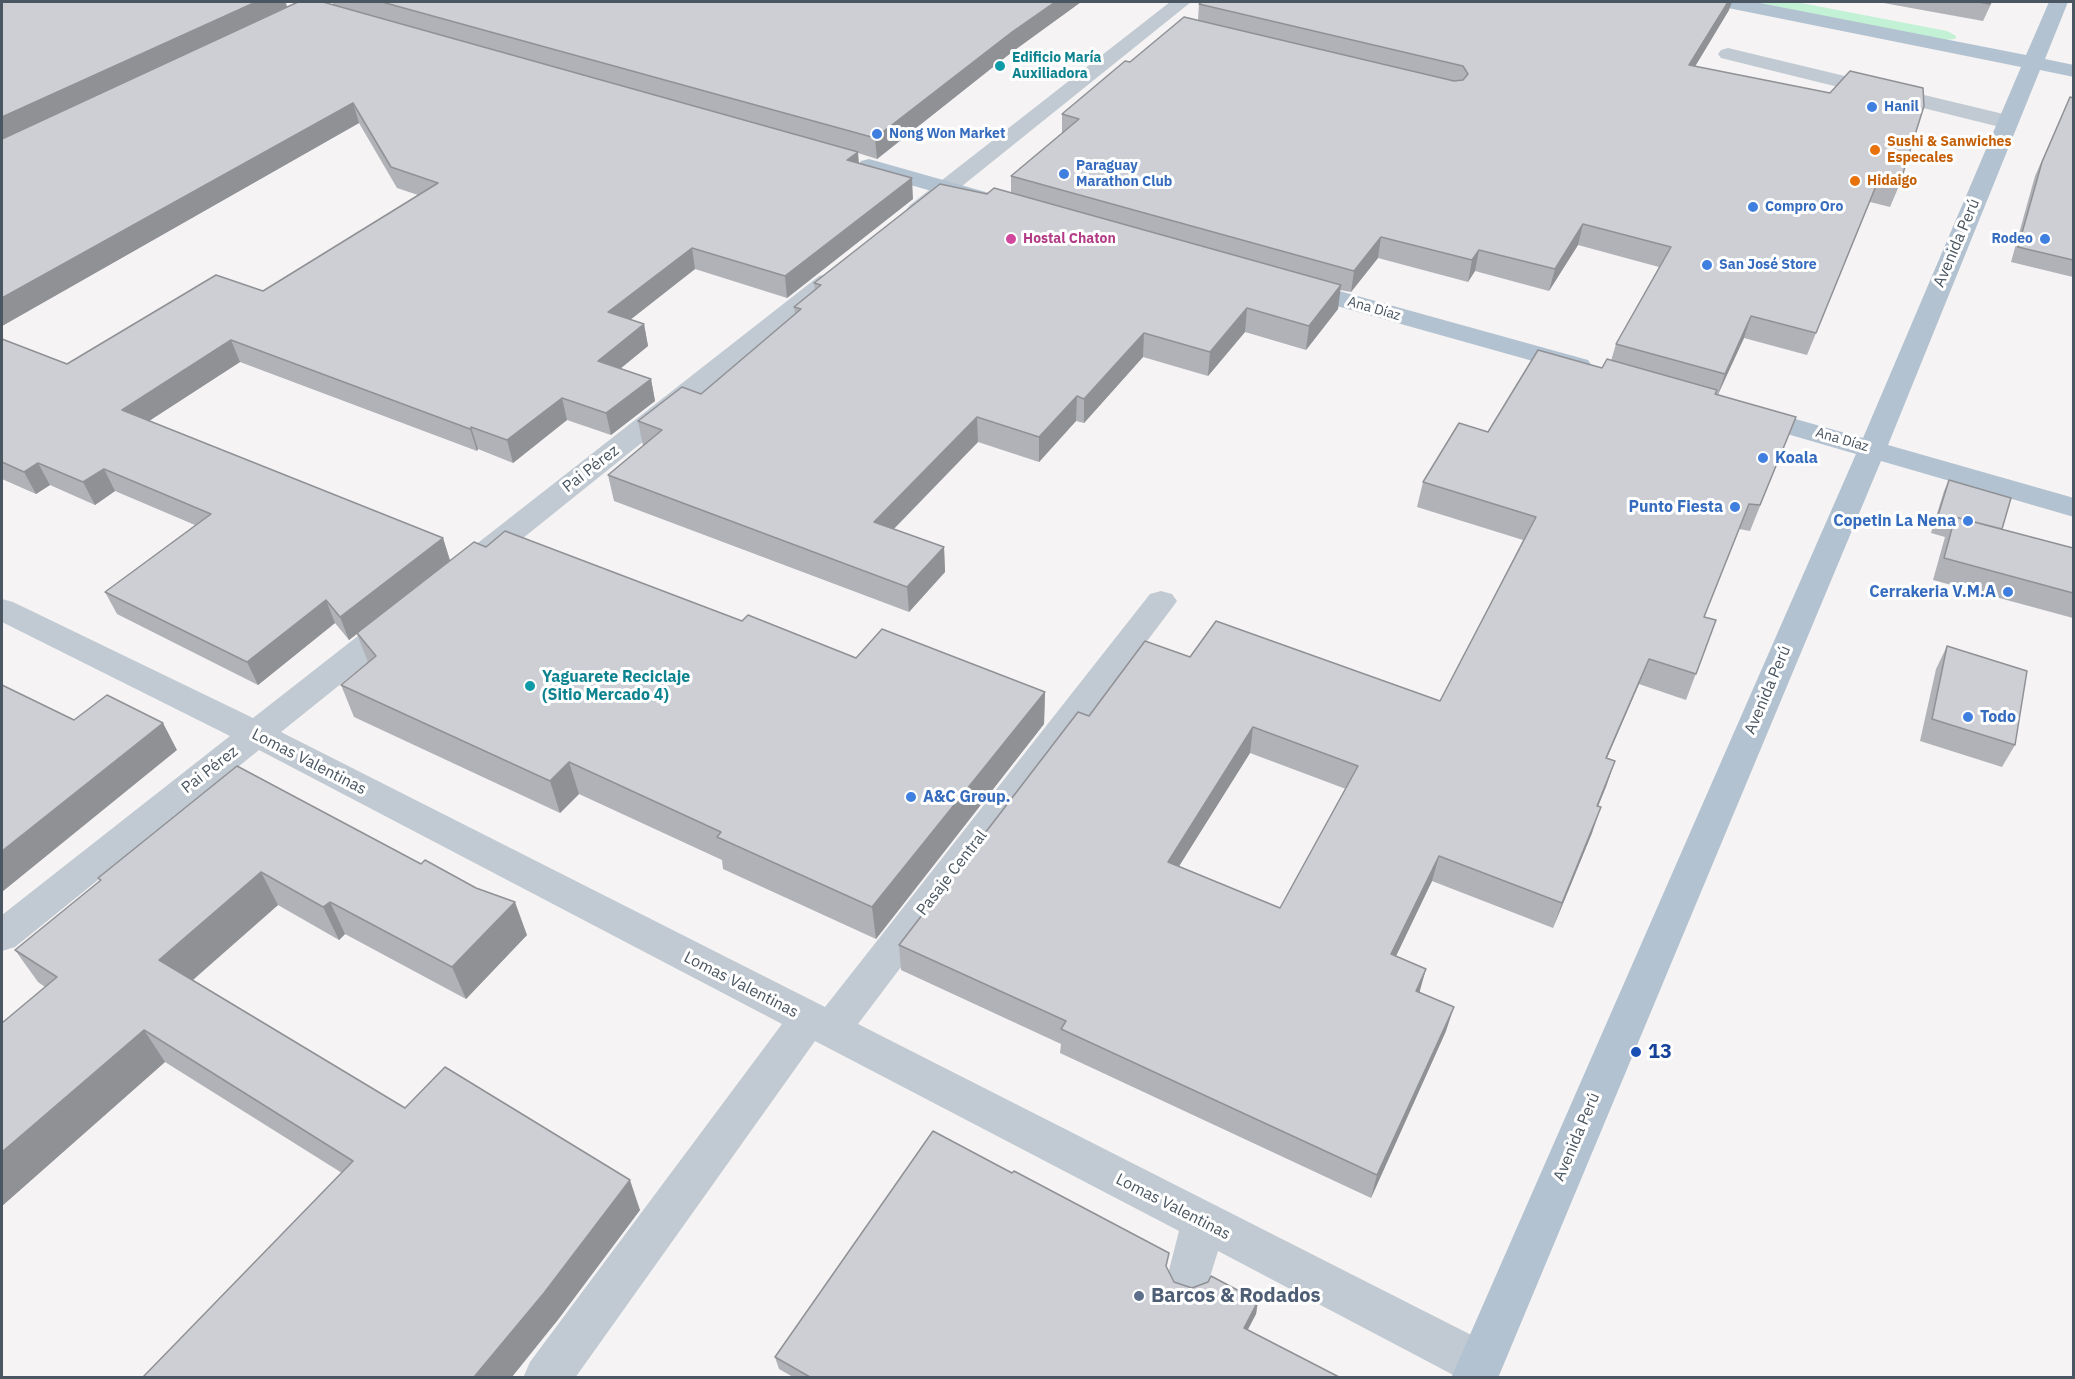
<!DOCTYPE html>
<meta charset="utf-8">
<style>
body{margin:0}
#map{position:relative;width:2075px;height:1379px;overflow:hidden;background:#f5f3f3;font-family:"IBM Plex Sans",sans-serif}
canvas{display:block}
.frame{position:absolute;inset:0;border:3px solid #4a5661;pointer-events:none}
</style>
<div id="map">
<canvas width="2075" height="1379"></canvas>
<div class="frame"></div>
</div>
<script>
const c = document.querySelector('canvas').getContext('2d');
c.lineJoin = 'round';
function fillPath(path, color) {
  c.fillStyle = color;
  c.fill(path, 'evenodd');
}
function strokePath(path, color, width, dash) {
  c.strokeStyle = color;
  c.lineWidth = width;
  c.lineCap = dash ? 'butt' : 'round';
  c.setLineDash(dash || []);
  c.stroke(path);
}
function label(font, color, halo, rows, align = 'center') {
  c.font = font + ' "IBM Plex Sans",sans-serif';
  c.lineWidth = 6;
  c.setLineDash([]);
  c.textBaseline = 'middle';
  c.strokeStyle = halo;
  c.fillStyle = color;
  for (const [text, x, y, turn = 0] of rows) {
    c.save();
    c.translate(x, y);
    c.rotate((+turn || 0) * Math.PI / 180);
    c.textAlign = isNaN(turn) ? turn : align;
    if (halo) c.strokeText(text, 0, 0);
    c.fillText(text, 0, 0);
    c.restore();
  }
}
fillPath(new Path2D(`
 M1754,2H1796L1947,31L1956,36L1955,39L1944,40Z`), '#c3f1d5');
fillPath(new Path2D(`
 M1170,2H1191L926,215L918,217L910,215L906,210L910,205Z
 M1728,48L2016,117L2019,122L2016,127L2008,129L1721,58L1718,54L1721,50Z
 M828,274L837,276L840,281L837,286L487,567L476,570L465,567L461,560L465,553L819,276Z
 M1161,591L1172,594L1177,601L1172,608L858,1024L1495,1347L1502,1363L1496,1378H1459L1218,1251L1205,1293L1189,1299L1173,1293L1167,1278L1179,1231L815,1041L575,1378H523L530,1362L782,1024L259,750L15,947L2,951V915L230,736L2,622V599L13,602L253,718L386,614L397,611L408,614L413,622L408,630L281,732L825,1007L1150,594Z`), '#c1cad2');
fillPath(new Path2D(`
 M1719,2H1755L2026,55L2049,2H2068L2045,59L2074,65V77L2040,70L1888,445L2074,498V517L1881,461L1498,1378H1451L1856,454L1739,420L1735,414L1739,408L1749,406L1863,438L2021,67L1728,8L1721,6Z
 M869,159L989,193L993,198L989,203L981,205L861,171L858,166L861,161Z
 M1296,279L1588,360L1592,366L1588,372L1579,374L1287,292L1283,287L1287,282Z`), '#b3c2d1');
fillPath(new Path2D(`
 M2,2H286L287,7L333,4L332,2H1081L1012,52L877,159L858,153L859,163L913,199L787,298L695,269L630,320L644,324L648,346L620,368L651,379L655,401L611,435L567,420L513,463L478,449L477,451L240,362L149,421L443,538L450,560L486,547L742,621L856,658L1045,692L1044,724L876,939L723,869L722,860L579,794L560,813L354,717L341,685L368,662L357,634L349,640L335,623L258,685L117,614L105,592L195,525L115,491L95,505L50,485L36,494L2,479V339L67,364L263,291L418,195L397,188L359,123L2,326Z
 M1878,2H1992L1983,21Z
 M1199,4L1729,10L1695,66L1899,186L1890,207L1870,202L1807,355L1744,338L1718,395L1796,417L1750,531L1739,529L1704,617L1716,620L1686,700L1639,684L1607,758L1615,761L1598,806L1592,833L1553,928L1432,881L1396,956L1446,1031L1371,1198L1060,1053L1061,1044L901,970L899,945L1089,716L1190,657L1440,701L1523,540L1417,507L1423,482L1488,432L1602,368L1611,361L1616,344L1659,267L1578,245L1549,291L1475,271L1468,282L1378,258L1351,292L1340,290L1338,309L1306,350L1245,332L1208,376L1143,357L1084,423L1076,421L1039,462L978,442L894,529L944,547L945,572L909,612L614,501L608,475L643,446L638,421L701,394L795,315L794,307L815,289L814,283L987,194L1011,193V176L1062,133V114L1130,62L1198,20ZM1250,753L1346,789L1280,908L1179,866Z
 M2070,97L2073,98V277L2011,262L2035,176Z
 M1949,480L2002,529L2073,548V618L1933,580L1945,537L1931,533L1944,491Z
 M1947,646L2015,745L2002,767L1920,741L1936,669Z
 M237,766L527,935L466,999L345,934L339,940L278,905L193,980L405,1108L640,1210L557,1321L342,1173L165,1062L2,1206V1023L45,987L38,982L15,950L100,881L98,878Z
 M1167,1268L1174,1282L1192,1288L1258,1301L1256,1314L1247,1330L1339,1377H793L779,1369L775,1357Z`), '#b0b2b7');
fillPath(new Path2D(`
 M256,2H285L288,9L2,142V117Z
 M1055,2H1081L1012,52L877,159L875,138L1012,32Z
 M1728,2H1732L1729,10L1684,85L1689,65Z
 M353,103L359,123L2,326V298Z
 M858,152L859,172L847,160Z
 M912,178L913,199L787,298L785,276Z
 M1583,224L1578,245L1549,291L1555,269Z
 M1381,237L1378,258L1351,292L1354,271Z
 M692,248L695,269L612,334L608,312Z
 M1479,250L1475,271L1468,282L1472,260Z
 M1341,285L1338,309L1306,350L1309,326Z
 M1247,308L1245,332L1208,376L1210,352Z
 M1751,316L1744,338L1717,396L1725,374Z
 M644,324L648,346L603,383L598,361Z
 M1144,333L1143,357L1084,423V399Z
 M231,340L240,362L132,432L122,410Z
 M651,379L655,401L611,435L606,413Z
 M1077,396L1076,421L1039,462V437Z
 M562,398L567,420L513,463L507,440Z
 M977,417L978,442L876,547L874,522Z
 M471,427L478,449L477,451L470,429Z
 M38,463L50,485L36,494L24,472Z
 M104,469L115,491L95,505L83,482Z
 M443,538L450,561L349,640L340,617Z
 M944,547L945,572L909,612L907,587Z
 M326,600L335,623L258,685L247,662Z
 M1649,659L1639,684L1596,783L1606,758Z
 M1045,692L1044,724L876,939L872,907Z
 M163,723L177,750L2,892V851Z
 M1253,727L1250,753L1166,887L1168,862Z
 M1615,761L1606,787L1588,831L1597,806Z
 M569,762L579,794L560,813L550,781Z
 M1601,807L1592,833L1553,928L1562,903Z
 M1439,856L1432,881L1385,979L1391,954Z
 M261,872L278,905L179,992L159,960Z
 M330,902L345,934L339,940L323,907Z
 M515,902L527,935L466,999L452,967Z
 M1426,969L1419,994L1416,991Z
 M1454,1007L1446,1031L1371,1198L1377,1175Z
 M144,1030L165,1062L2,1206V1152Z
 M630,1180L640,1210L557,1321L512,1377H474Z
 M1258,1301L1256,1314L1242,1341L1244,1328Z`), '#909195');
const building = new Path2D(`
 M2,2H256L2,117Z
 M298,2H323L858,152L847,160L912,178L785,276L692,248L608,312L644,324L598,361L651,379L606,413L562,398L507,440L471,427L470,429L231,340L122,410L443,538L340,617L326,600L247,662L105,592L211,514L104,469L83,482L38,463L24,472L2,462V339L67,364L216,275L263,291L438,183L391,167L353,103L2,298V139Z
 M382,2H1055L1012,32L875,138Z
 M1202,2H1728L1689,65L1830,93L1850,71L1923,88L1924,106L1899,186L1878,181L1816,333L1751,316L1725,374L1616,344L1671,247L1583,224L1555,269L1479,250L1472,260L1381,237L1354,271L1011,176L1079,119L1062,114L1125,61L1130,62L1184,17L1454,81L1463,80L1468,74L1463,66L1199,4Z
 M1978,2H1991L1990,4Z
 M2070,97L2073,98V260L2018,247L2042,162Z
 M940,184L987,194L994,188L1341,285L1309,326L1247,308L1210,352L1144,333L1084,399L1077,396L1039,437L977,417L874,522L944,547L907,587L608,475L662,430L638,421L682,387L701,394L801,309L794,307L821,285L814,283Z
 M1538,350L1602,368L1607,359L1717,390L1715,394L1796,417L1760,505L1749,504L1704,617L1716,620L1696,674L1649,659L1606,758L1615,761L1597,806L1601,807L1562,903L1439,856L1391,954L1426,969L1416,991L1454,1007L1377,1175L1061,1029L1066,1021L899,945L1078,712L1089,716L1145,641L1190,657L1216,621L1440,701L1536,517L1423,482L1459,423L1488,432ZM1253,727L1358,766L1280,908L1168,862Z
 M1949,480L2011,498L2002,529L1955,517L1951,526L1936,522Z
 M1955,517L2073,548V593L1944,558Z
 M505,531L742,621L748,615L856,658L882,629L1045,692L872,907L717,837L721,832L569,762L550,781L341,685L376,656L357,633L474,542L486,547Z
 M1947,646L2027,671L2015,745L1932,719Z
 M2,685L74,720L107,695L163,723L2,851Z
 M237,766L421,864L425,860L476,888L515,902L452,967L330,902L323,907L261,872L159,960L405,1108L445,1067L630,1180L544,1293L474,1377H143L353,1161L144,1030L2,1152V1023L57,977L15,950L101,880L98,878Z
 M933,1131L1012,1173L1014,1171L1169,1253L1166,1266L1174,1282L1192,1288L1208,1282L1211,1276L1258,1301L1244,1328L1339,1377H810L775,1357Z`);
fillPath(building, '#cdcfd5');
strokePath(building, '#909195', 1.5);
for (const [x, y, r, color] of [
 [1000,66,6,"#0f9aa8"],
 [1872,107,6,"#3f7fe0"],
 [877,134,6,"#3f7fe0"],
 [1875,150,6,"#e8710a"],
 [1064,174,6,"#3f7fe0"],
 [1855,181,6,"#e8710a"],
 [1753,207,6,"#3f7fe0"],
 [1011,239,6,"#d1479c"],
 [2045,239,6,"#3f7fe0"],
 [1707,265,6,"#3f7fe0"],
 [1763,458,6,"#3f7fe0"],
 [1735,507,6,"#3f7fe0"],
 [1968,521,6,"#3f7fe0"],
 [2008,592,6,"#3f7fe0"],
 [530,686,6,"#0f9aa8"],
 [1968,717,6,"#3f7fe0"],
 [911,797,6,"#3f7fe0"],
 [1636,1052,6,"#1a4fb4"],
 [1139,1296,6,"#5c6f8a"]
]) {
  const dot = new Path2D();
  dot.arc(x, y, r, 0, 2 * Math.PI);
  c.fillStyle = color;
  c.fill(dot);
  strokePath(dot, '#fff', 2);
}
label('bold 14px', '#0d838f', '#fff', [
 ["Edificio María",1012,58],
 ["Auxiliadora",1012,74]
], 'left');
label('bold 14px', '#366cbe', '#fff', [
 ["Hanil",1884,107],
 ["Nong Won Market",889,134],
 ["Paraguay",1076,166],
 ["Marathon Club",1076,182],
 ["Compro Oro",1765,207],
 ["Rodeo",2033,239,"right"],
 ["San José Store",1719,265]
], 'left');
label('bold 14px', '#c56008', '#fff', [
 ["Sushi & Sanwiches",1887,142],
 ["Especales",1887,158],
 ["Hidaigo",1867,181]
], 'left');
label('bold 14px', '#b23c85', '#fff', [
 ["Hostal Chaton",1023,239]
], 'left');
label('14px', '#4a5661', '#fff', [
 ["Ana Díaz",1374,309,16],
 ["Ana Díaz",1842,440,16]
]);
label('16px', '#4a5661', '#fff', [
 ["Avenida Perú",1957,243,-67],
 ["Pai Pérez",591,469,-38],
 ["Avenida Perú",1768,690,-67],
 ["Lomas Valentinas",309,762,27],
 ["Pai Pérez",210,770,-38],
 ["Pasaje Central",952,873,-52],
 ["Lomas Valentinas",741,985,27],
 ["Avenida Perú",1577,1137,-67],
 ["Lomas Valentinas",1173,1207,27]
]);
label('bold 16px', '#366cbe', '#fff', [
 ["Koala",1775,458],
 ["Punto Fiesta",1723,507,"right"],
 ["Copetin La Nena",1956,521,"right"],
 ["Cerrakeria V.M.A",1996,592,"right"],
 ["Todo",1980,717],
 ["A&C Group.",923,797]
], 'left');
label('bold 16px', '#0d838f', '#fff', [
 ["Yaguarete Reciclaje",542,677],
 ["(Sitio Mercado 4)",542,695]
], 'left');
label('bold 20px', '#164399', '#fff', [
 ["13",1648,1052]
], 'left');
label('bold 20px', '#4e5e75', '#fff', [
 ["Barcos & Rodados",1151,1296]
], 'left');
</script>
